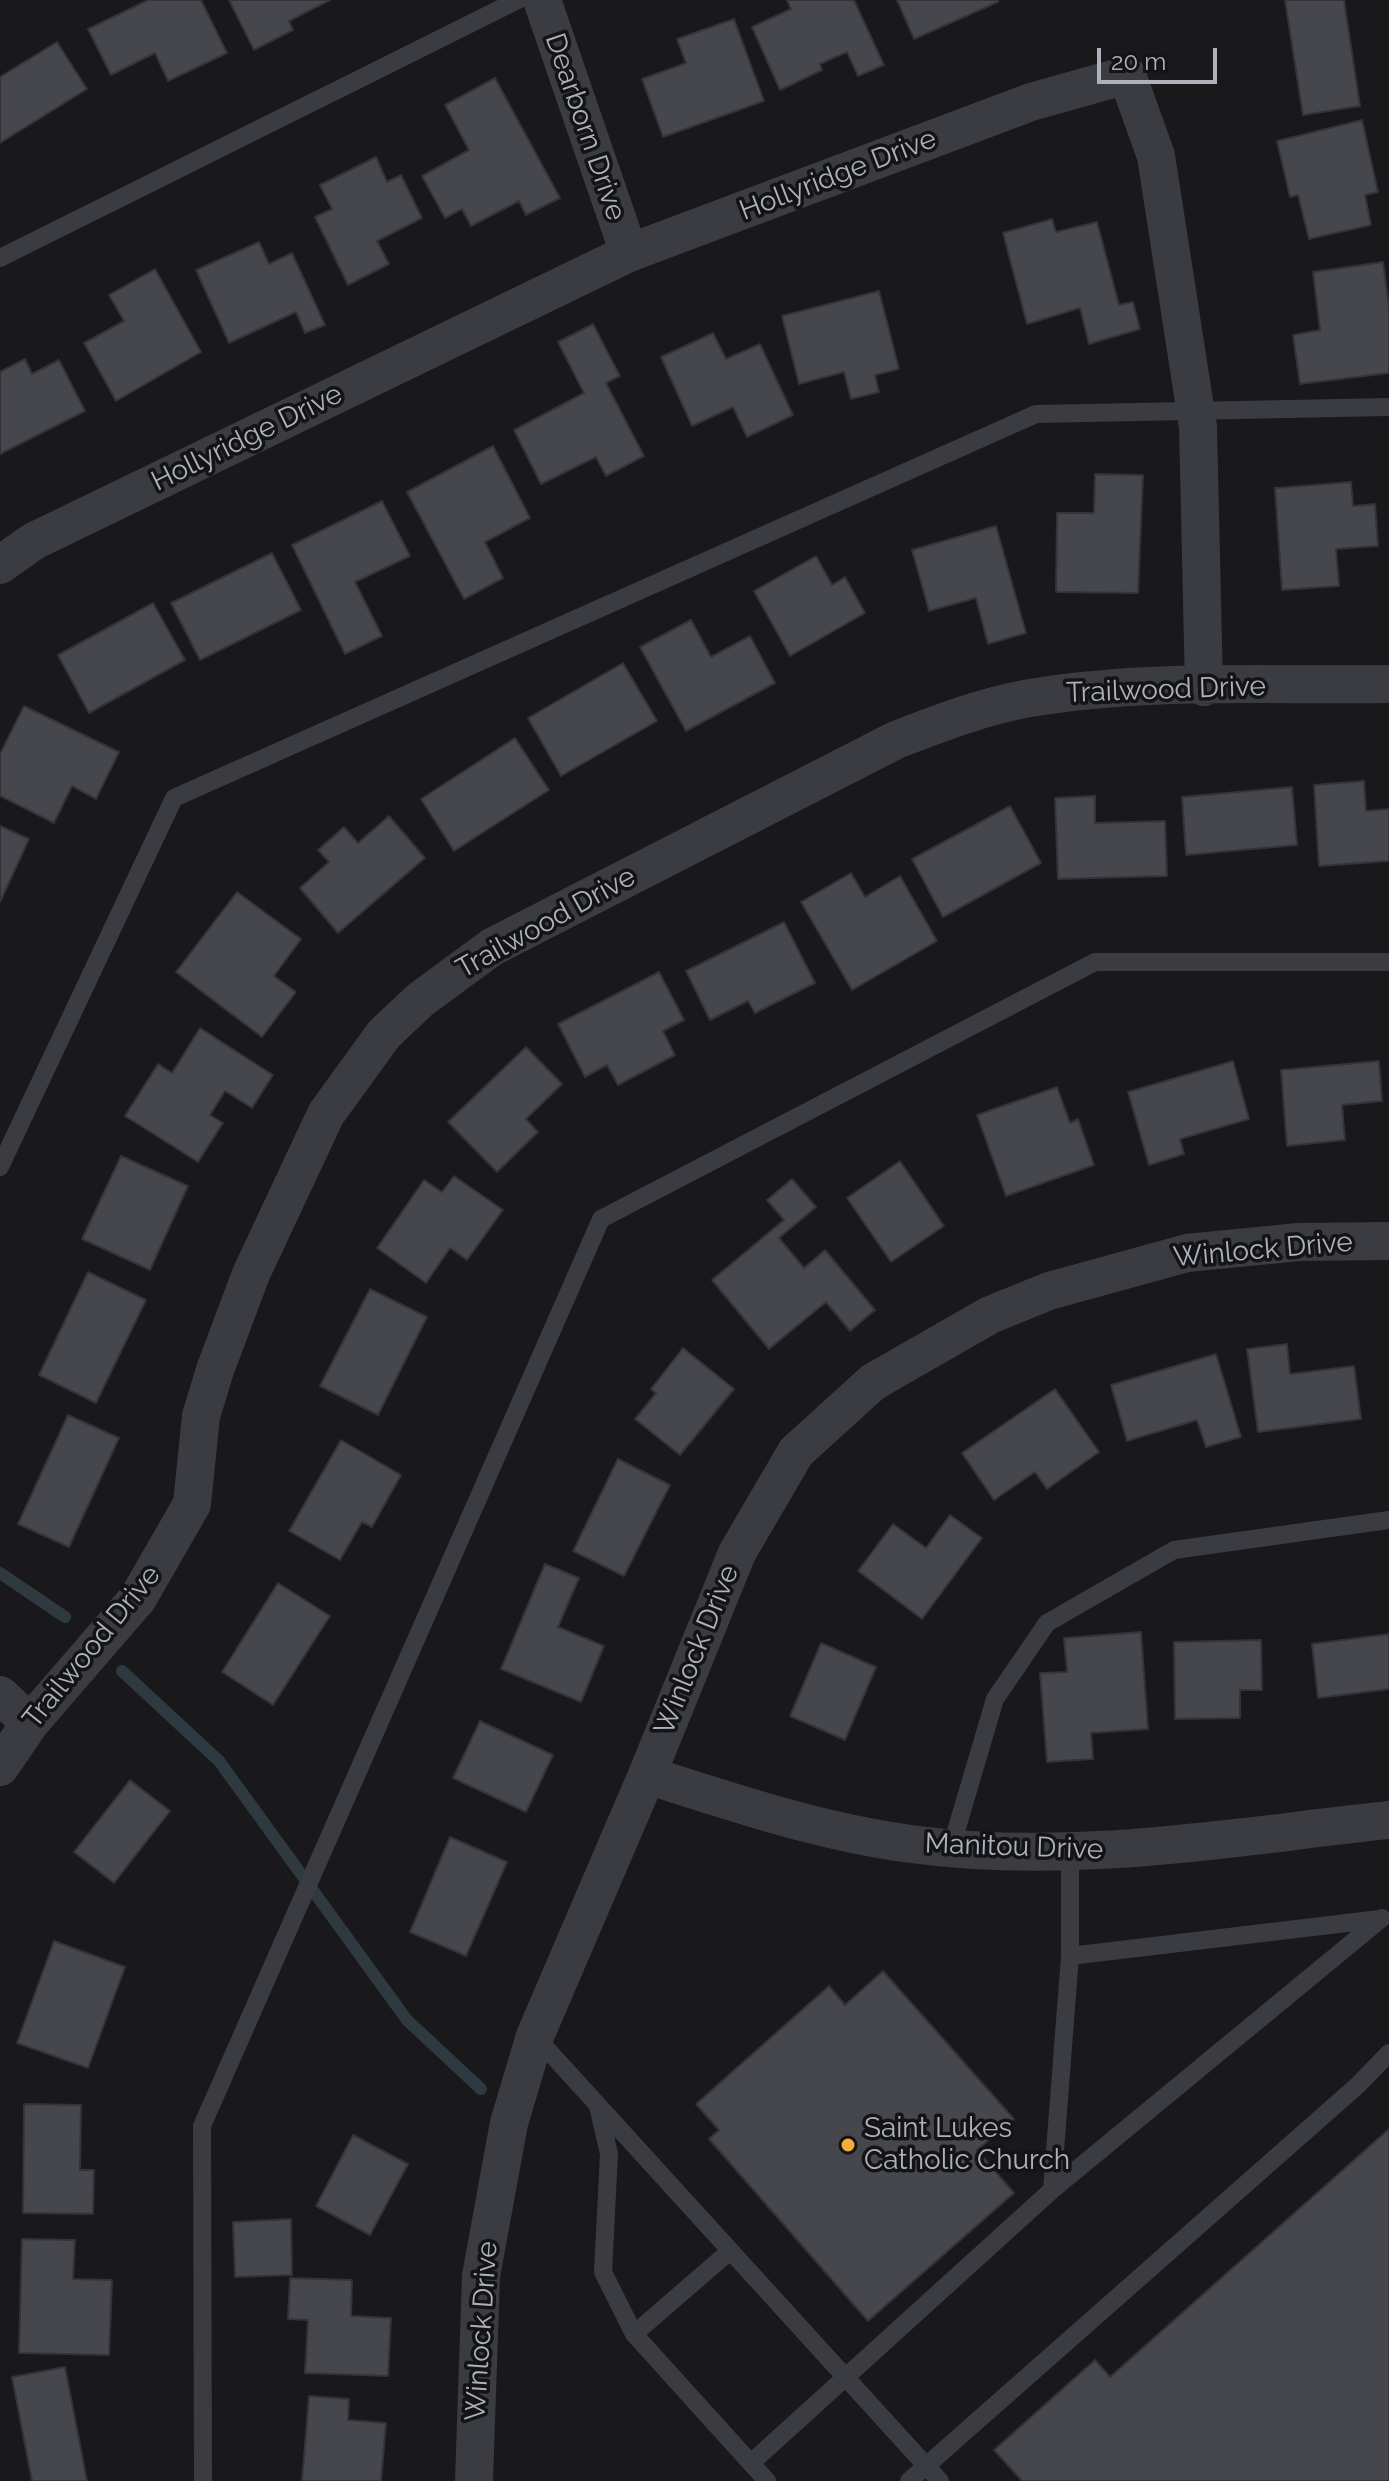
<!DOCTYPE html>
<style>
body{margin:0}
#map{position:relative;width:1389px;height:2481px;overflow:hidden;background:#19191c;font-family:Raleway,sans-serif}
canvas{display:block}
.scale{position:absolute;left:1097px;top:48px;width:120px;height:36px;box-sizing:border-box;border:4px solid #acb1bb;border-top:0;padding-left:10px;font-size:24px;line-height:28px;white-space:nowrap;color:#acb1bb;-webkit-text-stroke:6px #141417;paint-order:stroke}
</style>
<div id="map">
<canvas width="1389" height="2481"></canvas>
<div class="scale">20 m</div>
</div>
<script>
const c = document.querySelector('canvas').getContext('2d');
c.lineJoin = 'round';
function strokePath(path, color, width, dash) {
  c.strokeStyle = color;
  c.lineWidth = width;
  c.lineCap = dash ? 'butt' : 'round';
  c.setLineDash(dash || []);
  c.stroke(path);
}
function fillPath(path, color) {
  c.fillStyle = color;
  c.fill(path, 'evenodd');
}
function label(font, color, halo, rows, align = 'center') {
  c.font = font + ' Raleway,sans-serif';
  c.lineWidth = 7;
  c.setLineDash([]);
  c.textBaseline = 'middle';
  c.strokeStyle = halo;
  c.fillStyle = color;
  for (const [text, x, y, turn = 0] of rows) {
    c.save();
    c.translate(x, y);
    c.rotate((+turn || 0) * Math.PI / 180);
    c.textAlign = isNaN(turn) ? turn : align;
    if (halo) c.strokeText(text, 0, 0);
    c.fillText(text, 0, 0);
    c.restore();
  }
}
strokePath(new Path2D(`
 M0,1573L65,1617
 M122,1671L219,1761L407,2020L481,2089`), '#2f3940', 12);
const building = new Path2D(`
 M148,0H201L227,53L168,81L155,53L111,75L88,29Z
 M229,0H330L289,21L293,30L254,50Z
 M787,0H854L884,65L858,76L847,52L820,64L822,70L780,90L752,27L791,9Z
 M897,0H998V2L914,39Z
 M1285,0H1344L1360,106L1303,115Z
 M734,19L764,101L663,137L642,79L686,63L677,39Z
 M57,42L87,89L0,143V77Z
 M495,78L560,198L526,215L519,201L471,226L462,209L445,218L422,176L469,150L445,105Z
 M1362,120L1378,192L1365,195L1371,225L1309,239L1298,195L1290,197L1277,141Z
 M376,157L387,182L401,175L422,218L377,241L389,264L348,285L315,217L332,209L320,185Z
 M1052,219L1056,232L1097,222L1119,305L1133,302L1140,329L1089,344L1080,308L1027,324L1003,233Z
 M259,242L269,264L292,253L325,325L305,333L296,312L229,343L196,270Z
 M1383,262L1389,306V373L1300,384L1293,335L1320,330L1313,272Z
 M155,269L201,352L116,401L84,343L124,321L109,295Z
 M879,291L899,369L875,375L879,392L851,399L844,372L799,384L782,316Z
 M593,324L620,376L606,383L644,456L606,476L596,457L541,484L514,430L584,393L558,342Z
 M713,333L726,359L760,344L793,415L747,437L733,407L692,426L661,357Z
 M25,359L32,374L59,360L85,411L0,454V372Z
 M493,446L530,518L485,542L503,578L464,599L407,492Z
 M1095,474L1143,475L1138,593L1056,592L1057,513H1094Z
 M1351,482L1353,506L1375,504L1378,546L1336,549L1339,586L1282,590L1275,488Z
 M382,501L410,556L355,582L382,636L345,654L292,545Z
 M996,526L1026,633L988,644L976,598L929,611L912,550Z
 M272,553L301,610L200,660L171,603Z
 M816,556L832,585L845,577L865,613L790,656L754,591Z
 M153,603L185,660L89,713L58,655Z
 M691,620L711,657L750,636L775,683L686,731L640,647Z
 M623,663L657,721L561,776L528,718Z
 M24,706L119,752L96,799L72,786L54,823L0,796V754Z
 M515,738L549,790L454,851L421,799Z
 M1364,781L1366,811L1389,809V861L1319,866L1314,785Z
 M1292,787L1297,845L1186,855L1182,797Z
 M1095,796V823L1165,821L1167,876L1058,879L1055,798Z
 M1010,806L1041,863L943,917L912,859Z
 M389,816L425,858L338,933L300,888L329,862L318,850L344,827L358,843Z
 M0,826L29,839L0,902Z
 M851,873L865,897L900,876L937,941L852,990L801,902Z
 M237,892L301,939L274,976L296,992L262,1037L176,972Z
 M784,922L815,983L755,1013L748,1001L710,1020L686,971Z
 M659,972L684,1020L663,1031L675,1055L618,1085L607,1065L585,1077L558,1024Z
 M200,1028L273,1075L252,1108L225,1091L210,1115L223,1123L198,1162L125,1116L158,1064L172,1073Z
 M526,1047L562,1084L526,1119L538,1132L497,1172L448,1122Z
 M1233,1061L1249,1119L1180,1139L1184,1154L1149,1165L1128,1092Z
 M1379,1061L1382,1101L1342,1105L1345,1140L1287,1146L1281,1070Z
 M1057,1087L1070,1123L1078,1119L1094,1165L1006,1196L977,1115Z
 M121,1156L188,1186L150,1270L82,1239Z
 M900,1161L944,1226L891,1262L847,1198Z
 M454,1176L503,1210L467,1260L450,1248L426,1283L377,1248L424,1180L442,1192Z
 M792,1179L816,1207L779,1238L804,1268L825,1250L875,1310L850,1331L826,1302L769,1349L712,1280L784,1220L767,1200Z
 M88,1272L146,1300L96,1403L39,1375Z
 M370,1289L427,1317L378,1415L320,1386Z
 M1287,1344L1290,1374L1354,1366L1361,1419L1258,1432L1247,1349Z
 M683,1348L734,1389L680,1455L635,1419L656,1393L651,1389Z
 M1216,1354L1241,1437L1206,1447L1197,1420L1127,1441L1111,1385Z
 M1055,1389L1099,1452L1047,1489L1035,1472L994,1500L962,1453Z
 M68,1415L119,1438L69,1547L18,1524Z
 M341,1440L401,1475L372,1527L362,1522L340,1560L289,1531Z
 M618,1459L670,1485L624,1576L573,1551Z
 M950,1515L982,1538L922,1619L858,1571L893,1524L926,1548Z
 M545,1564L579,1578L558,1627L604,1646L581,1702L501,1669Z
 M278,1583L330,1616L273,1705L222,1672Z
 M1141,1632L1148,1729L1091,1733L1093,1759L1047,1762L1040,1673L1067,1672L1064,1638Z
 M1389,1634V1689L1318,1698L1312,1644Z
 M1261,1640L1262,1690H1240V1718L1175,1719L1174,1642Z
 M821,1643L876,1667L845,1740L790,1716Z
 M480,1721L553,1755L526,1812L453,1778Z
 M130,1780L170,1811L114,1883L74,1852Z
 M450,1837L507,1862L466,1956L410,1932Z
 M54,1941L125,1967L88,2068L17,2043Z
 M883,1971L1014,2119L977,2150L1014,2193L868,2321L709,2139L719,2130L696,2104L829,1986L845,2005Z
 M24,2104L81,2105L80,2170H94L93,2214L23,2213Z
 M1389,2129V2481H1022L994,2450L1095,2360L1110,2377Z
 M353,2135L408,2164L370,2235L316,2206Z
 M291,2219L292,2275L235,2277L233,2222Z
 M22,2239L75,2240L73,2279L112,2280L109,2355L19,2353Z
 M290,2278L352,2280L351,2316L391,2318L388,2376L305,2373L308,2320L288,2319Z
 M65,2367L87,2481H32L12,2377Z
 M309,2396L349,2399L348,2420L386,2423L381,2481H302Z`);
fillPath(building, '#46474c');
strokePath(building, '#333338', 2);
strokePath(new Path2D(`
 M0,258L518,0
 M0,1167L174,798L1036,414L1389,407
 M951,1848L995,1699L1047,1623L1174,1550L1389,1520
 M1070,1956L1380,1919
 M535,2036L940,2481
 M598,2106L609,2154L603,2272L634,2334L767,2481
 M1052,2190L1070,1956V1852
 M634,2334L730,2251
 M751,2463L1052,2190L1382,1918
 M203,2481L202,2126L601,1219L1095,962H1389
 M909,2481L1358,2085L1389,2053`), '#3a3c41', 18);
strokePath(new Path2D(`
 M542,0L629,253
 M0,565L34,541L629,253L1031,102L1127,75L1156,156L1198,427L1204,687
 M0,1695L30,1723
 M0,1767L30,1723L138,1598L192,1504L201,1416L215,1370L251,1274L326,1114L384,1034L420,1000L492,947L896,740C940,723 984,706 1030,698C1147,678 1270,686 1389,684
 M647,1775C735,1803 820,1832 911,1844C1071,1866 1230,1837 1389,1820
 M474,2481L481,2276L509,2123L535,2036L647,1775L737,1553L796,1452L873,1382L990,1315L1049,1291L1187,1253L1299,1242L1389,1241`), '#3a3c41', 38);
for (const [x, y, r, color] of [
 [848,2145,8,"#f5ab38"]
]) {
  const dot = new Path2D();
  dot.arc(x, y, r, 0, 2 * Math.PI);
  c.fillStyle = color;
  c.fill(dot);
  strokePath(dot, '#141417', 3);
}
label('28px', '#acb1bb', '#141417', [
 ["Dearborn Drive",585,127,71],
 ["Hollyridge Drive",838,175,-21],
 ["Hollyridge Drive",247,438,-26],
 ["Trailwood Drive",1166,690,-2],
 ["Trailwood Drive",546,923,-29],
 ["Winlock Drive",1263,1250,-5],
 ["Trailwood Drive",92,1647,-51],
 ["Winlock Drive",697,1650,-68],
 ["Manitou Drive",1014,1847,2],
 ["Winlock Drive",482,2331,-86]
]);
label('28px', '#acb1bb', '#141417', [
 ["Saint Lukes",864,2129],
 ["Catholic Church",864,2161]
], 'left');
</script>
